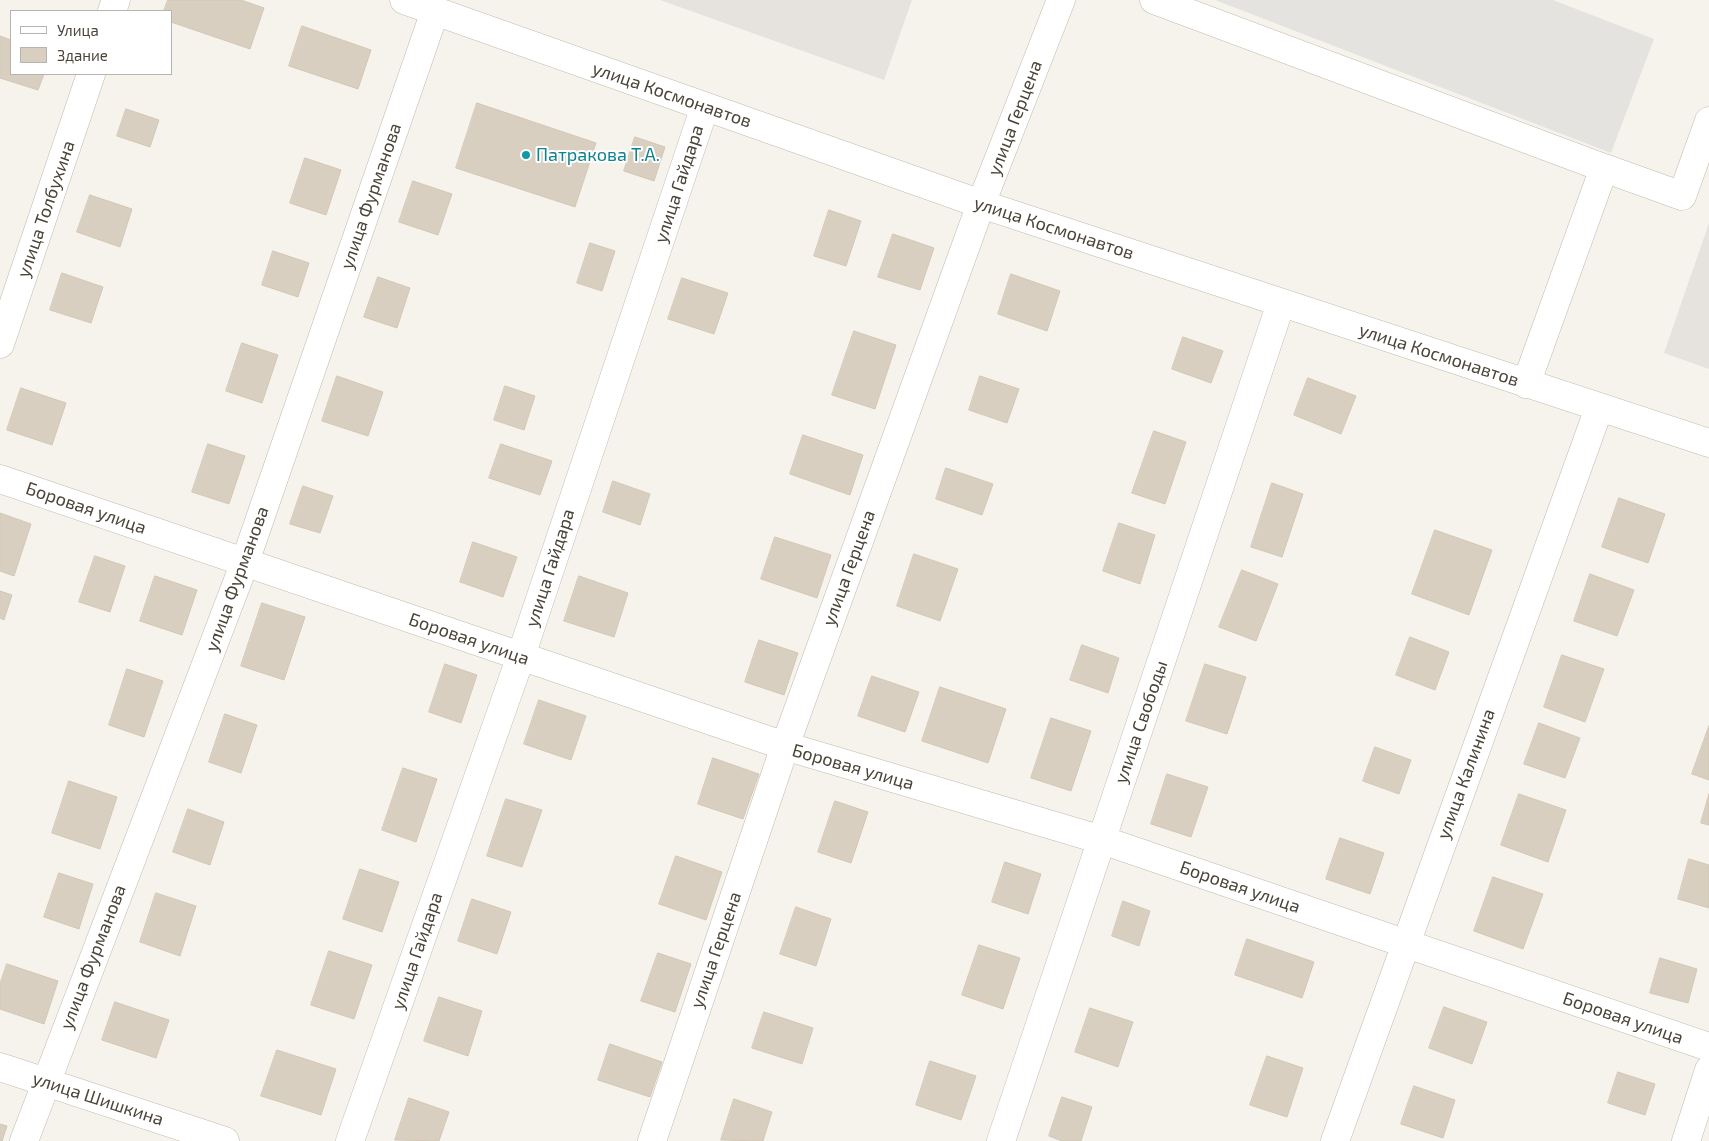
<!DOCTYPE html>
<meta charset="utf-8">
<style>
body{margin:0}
#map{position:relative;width:1709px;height:1141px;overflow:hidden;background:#f6f3ec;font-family:"Exo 2",sans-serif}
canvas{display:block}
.legend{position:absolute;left:10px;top:10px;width:162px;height:65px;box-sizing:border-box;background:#fff;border:1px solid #b7b4b0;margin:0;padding:6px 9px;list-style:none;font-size:15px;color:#4b4439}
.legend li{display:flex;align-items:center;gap:10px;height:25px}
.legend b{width:25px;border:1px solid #b7b4b0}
</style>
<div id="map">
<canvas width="1709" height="1141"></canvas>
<ul class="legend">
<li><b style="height:6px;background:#fff"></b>Улица</li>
<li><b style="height:14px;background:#d8cfc1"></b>Здание</li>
</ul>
</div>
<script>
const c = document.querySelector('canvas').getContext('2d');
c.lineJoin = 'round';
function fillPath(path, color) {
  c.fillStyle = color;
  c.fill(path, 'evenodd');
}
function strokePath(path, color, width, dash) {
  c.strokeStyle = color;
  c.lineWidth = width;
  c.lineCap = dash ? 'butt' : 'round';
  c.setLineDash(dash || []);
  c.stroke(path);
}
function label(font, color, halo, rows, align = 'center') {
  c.font = font + ' "Exo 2",sans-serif';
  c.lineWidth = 4;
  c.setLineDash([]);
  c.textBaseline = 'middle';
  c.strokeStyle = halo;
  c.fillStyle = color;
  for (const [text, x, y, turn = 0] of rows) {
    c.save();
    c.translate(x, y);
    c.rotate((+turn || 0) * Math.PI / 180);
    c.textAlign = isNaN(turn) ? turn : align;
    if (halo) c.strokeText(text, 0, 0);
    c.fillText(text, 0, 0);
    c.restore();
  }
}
fillPath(new Path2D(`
 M660,0H912L884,80Z
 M1709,223V369L1664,353Z`), '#e6e2dd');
fillPath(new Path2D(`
 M1215,0H1553L1654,39L1611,153Z`), '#e5e3e0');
const building = new Path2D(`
 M168,0H241L264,8L250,49L171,22V11H164Z
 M302,26L371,50L358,89L289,66Z
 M0,36L11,40V74H44L38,90L0,78Z
 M477,103L596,143L575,207L456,168Z
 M126,109L159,120L150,147L117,136Z
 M635,137L665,147L654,181L624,171Z
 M305,158L341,170L326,215L290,203Z
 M413,181L452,194L438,235L399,222Z
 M90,195L132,209L120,247L77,232Z
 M829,210L861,221L846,266L814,256Z
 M893,234L934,248L920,290L878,277Z
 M590,243L615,251L602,291L577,283Z
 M273,251L309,263L298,297L262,285Z
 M62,273L103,287L91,323L50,310Z
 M1011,274L1060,291L1047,331L998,314Z
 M378,277L410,288L397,328L364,317Z
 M682,278L728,293L714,334L668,319Z
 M854,331L896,345L875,409L832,395Z
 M1183,337L1223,351L1211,383L1172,369Z
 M242,343L278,355L262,403L226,391Z
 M337,376L383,392L368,436L322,421Z
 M980,376L1019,389L1007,423L969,410Z
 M1308,378L1356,396L1341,434L1294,415Z
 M505,386L535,396L524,430L494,420Z
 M21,388L66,403L52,445L7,430Z
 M1154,431L1186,442L1165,504L1132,493Z
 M803,435L863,455L850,495L790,474Z
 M208,444L245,456L229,504L192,492Z
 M501,444L552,461L540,495L489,478Z
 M946,468L993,484L982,515L936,499Z
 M613,481L650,494L640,525L603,512Z
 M1272,483L1303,494L1282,557L1251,547Z
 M303,486L333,496L320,533L290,524Z
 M1619,498L1665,514L1648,563L1602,547Z
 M0,513L31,524L14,576L0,571Z
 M1119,523L1155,535L1140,584L1103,571Z
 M1435,530L1492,550L1469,615L1412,594Z
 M775,537L831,555L817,598L761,579Z
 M473,542L517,557L503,597L460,582Z
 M914,554L958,569L940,621L897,606Z
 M95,556L125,566L110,612L79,602Z
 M1242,570L1278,584L1256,641L1219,627Z
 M1590,574L1634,590L1617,636L1574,621Z
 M155,576L197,590L182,635L140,621Z
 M579,576L628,593L614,637L564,621Z
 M0,591L12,595L4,620L0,618Z
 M262,603L305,617L284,680L241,666Z
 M1410,637L1449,652L1435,690L1396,675Z
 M759,640L798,653L784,695L745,682Z
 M1082,645L1119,658L1108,693L1070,680Z
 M1562,655L1604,669L1585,722L1544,707Z
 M445,664L477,675L461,723L429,712Z
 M1205,664L1246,677L1227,734L1186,721Z
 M127,669L163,681L144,737L109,725Z
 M872,676L919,692L905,732L858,716Z
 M940,687L1006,709L988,763L922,741Z
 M539,700L586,716L571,760L524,744Z
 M225,714L257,725L241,773L209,762Z
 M1051,718L1091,731L1071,791L1031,778Z
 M1539,723L1580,738L1565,778L1524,764Z
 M1709,726V780L1692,774Z
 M1375,747L1411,760L1399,794L1363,781Z
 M713,758L759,774L743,819L698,804Z
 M403,768L437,779L416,842L382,830Z
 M1167,774L1208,787L1191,837L1151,824Z
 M69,781L117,797L100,849L52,833Z
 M1519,794L1566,810L1548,862L1501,845Z
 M1709,794V825L1701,823Z
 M506,799L542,810L522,867L487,856Z
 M835,801L868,812L851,863L818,852Z
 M188,809L224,822L210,865L173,852Z
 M1340,838L1384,853L1370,894L1326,879Z
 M676,856L722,872L706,920L659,904Z
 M1689,859L1709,865V908L1678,899Z
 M1005,862L1041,874L1028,914L992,902Z
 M360,869L399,882L382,932L343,919Z
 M59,873L93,884L79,929L44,917Z
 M1493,877L1543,894L1523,949L1474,931Z
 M156,893L196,906L180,956L140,942Z
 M472,899L511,912L497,954L458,941Z
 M1123,901L1150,911L1139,946L1112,936Z
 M796,907L831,919L816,966L780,954Z
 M1247,939L1314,962L1302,998L1235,975Z
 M979,945L1020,958L1003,1009L962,995Z
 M329,951L372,965L354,1019L311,1005Z
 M658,953L691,964L675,1012L641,1001Z
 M1660,958L1697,969L1688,1003L1650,993Z
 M7,964L58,981L44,1024L0,1009V984Z
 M439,997L482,1011L468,1056L424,1041Z
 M115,1002L169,1020L156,1058L102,1040Z
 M1444,1007L1487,1022L1472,1064L1429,1048Z
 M1090,1008L1133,1022L1118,1067L1075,1052Z
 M764,1012L813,1028L802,1064L752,1048Z
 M610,1044L662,1062L650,1097L598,1080Z
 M277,1050L336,1069L321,1115L261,1096Z
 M1267,1056L1303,1068L1287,1117L1250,1105Z
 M930,1061L976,1076L961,1120L916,1105Z
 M1618,1072L1655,1084L1645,1115L1608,1103Z
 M1414,1086L1455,1100L1443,1138L1401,1124Z
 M1062,1097L1092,1107L1081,1141H1062L1049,1136Z
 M409,1098L449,1112L439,1141L395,1140Z
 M734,1099L772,1112L763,1141L721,1140Z
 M0,1124L7,1126L2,1141H0Z`);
fillPath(building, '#d8cfc1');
strokePath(building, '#d3c7b4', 1);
const minor = new Path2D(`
 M404,0L981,204L1709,443
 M1154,0L1604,168L1526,384
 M112,11L116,0
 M1604,168L1682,196L1709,121
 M0,344L91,74
 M0,479L785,746L1102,840L1709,1047
 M0,1067L225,1141
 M24,1141L245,562L435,11
 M350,1141L521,656L705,106
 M652,1141L785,746L981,204L1061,0
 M1001,1141L1281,303
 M1335,1141L1599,408
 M1686,1141L1709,1070`);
strokePath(minor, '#c2bbae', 29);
strokePath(minor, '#fff', 28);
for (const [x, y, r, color] of [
 [526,155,5,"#0f9aa8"]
]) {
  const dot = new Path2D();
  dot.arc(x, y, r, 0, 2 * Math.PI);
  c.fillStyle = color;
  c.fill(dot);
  strokePath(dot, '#fff', 2);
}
label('18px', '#4b4439', '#fff', [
 ["улица Космонавтов",672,95,19],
 ["улица Герцена",1015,118,-69],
 ["улица Гайдара",679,184,-72],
 ["улица Фурманова",371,196,-71],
 ["улица Толбухина",46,209,-71],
 ["улица Космонавтов",1054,228,18],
 ["улица Космонавтов",1439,355,18],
 ["Боровая улица",86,508,19],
 ["улица Гайдара",550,568,-72],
 ["улица Герцена",849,568,-70],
 ["улица Фурманова",237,579,-70],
 ["Боровая улица",469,639,19],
 ["улица Свободы",1141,722,-71],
 ["Боровая улица",853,767,16],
 ["улица Калинина",1466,774,-70],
 ["Боровая улица",1240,887,19],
 ["улица Герцена",716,950,-71],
 ["улица Гайдара",417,951,-71],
 ["улица Фурманова",93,957,-69],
 ["Боровая улица",1623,1018,19],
 ["улица Шишкина",98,1099,18]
]);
label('18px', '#0d838f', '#fff', [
 ["Патракова Т.А.",536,155]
], 'left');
</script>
